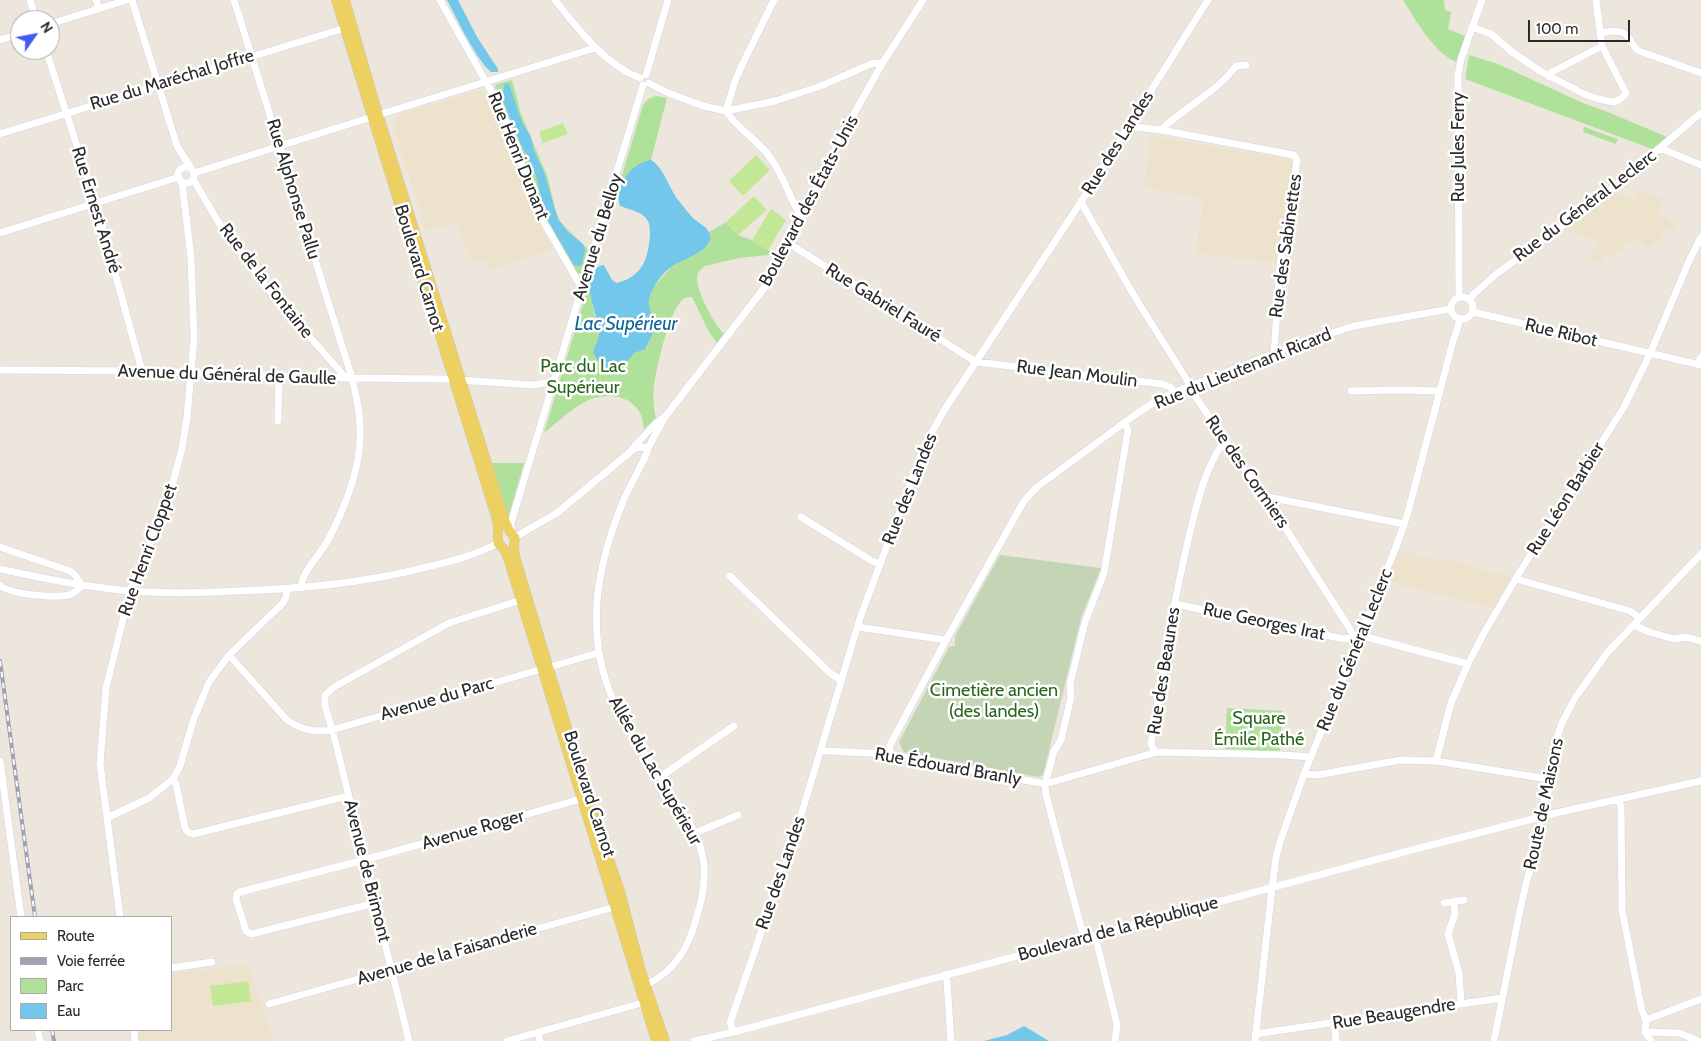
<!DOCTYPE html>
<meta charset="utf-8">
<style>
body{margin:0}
#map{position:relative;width:1701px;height:1041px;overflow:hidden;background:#ece6dc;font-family:Cabin,sans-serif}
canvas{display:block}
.legend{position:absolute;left:10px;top:916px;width:162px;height:115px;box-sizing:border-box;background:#fff;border:1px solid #aaa;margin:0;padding:6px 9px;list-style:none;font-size:15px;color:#2a2a2a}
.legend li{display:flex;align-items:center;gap:10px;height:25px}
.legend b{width:25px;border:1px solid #aaa}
.north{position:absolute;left:10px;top:10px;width:50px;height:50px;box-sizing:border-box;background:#fff;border:1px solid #aaa;border-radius:50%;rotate:57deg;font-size:14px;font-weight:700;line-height:20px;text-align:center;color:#2a2a2a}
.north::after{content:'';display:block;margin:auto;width:18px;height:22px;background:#415cf4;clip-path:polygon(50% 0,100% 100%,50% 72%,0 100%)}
.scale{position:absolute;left:1528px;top:20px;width:102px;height:22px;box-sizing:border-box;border:2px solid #2a2a2a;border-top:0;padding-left:6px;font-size:15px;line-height:18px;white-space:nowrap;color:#2a2a2a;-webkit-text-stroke:4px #fff;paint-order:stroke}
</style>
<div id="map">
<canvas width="1701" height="1041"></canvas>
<ul class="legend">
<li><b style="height:6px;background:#ecd061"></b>Route</li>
<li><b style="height:6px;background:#9fa2b4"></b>Voie ferrée</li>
<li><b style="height:14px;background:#b0e19a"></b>Parc</li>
<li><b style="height:14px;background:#72c7eb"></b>Eau</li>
</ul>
<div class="north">N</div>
<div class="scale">100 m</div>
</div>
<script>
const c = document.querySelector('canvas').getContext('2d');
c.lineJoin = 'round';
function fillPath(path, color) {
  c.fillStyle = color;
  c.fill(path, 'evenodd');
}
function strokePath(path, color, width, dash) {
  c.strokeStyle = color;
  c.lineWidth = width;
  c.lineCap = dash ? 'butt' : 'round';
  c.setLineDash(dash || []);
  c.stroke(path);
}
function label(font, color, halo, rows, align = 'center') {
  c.font = font + ' Cabin,sans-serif';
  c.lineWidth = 5;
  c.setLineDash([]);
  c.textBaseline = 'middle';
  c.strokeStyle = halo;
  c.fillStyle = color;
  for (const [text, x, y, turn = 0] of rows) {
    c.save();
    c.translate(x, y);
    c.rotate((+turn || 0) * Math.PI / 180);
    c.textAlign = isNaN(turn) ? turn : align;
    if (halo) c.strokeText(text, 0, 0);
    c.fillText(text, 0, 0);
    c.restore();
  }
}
fillPath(new Path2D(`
 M480,90L485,92L494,108L505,135L531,205L553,250L488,270L485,260L475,263L473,257L471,258L468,249L466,250L457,222L426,231L393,125L398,115Z
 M1152,133L1157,137L1291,160V164L1295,165L1278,263L1195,253L1204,200L1143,186Z
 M1639,189L1664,199L1661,208L1659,207L1657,214L1670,218V221L1677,224L1675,231L1670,229L1662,234L1663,237L1647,249L1636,239L1609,257L1603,256L1601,263L1590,259L1597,241L1564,230L1615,193L1636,200Z
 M1397,549L1425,557L1457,562L1496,573L1507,576L1513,580L1496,609L1385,581Z
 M248,963L273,1041H139L138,1030H171V974Z`), '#ede3cc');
fillPath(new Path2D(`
 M1403,0H1444L1445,10L1451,12L1448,29L1465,36L1457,62C1435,55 1415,19 1403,0Z
 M1469,55L1498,64L1583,103L1608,112L1667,137L1652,149L1465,79Z
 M512,80L521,114L548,178L555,209L560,221L569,231L588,249L581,273L578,274L575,272L542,209L510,122L495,87L497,84Z
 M656,96L667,98L651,160L629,172L622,182H620L643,105L648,99Z
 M1584,127L1618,139L1616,144L1583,132Z
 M726,222L738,235L752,240L768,250L783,252L777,262L769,255L739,258L705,266C701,269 697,273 697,278C696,291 715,325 724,334L717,343L709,332L692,297C690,297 687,297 685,298C670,305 656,370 654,386C653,397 653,407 656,418L644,430C643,426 643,419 641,415C632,395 609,393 591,399C575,405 557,423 544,433L589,284L596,322L600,329L599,337L593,353L603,366L608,369H613L629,360L634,353L646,347L656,328L648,305L649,298L654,287L671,267L707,246L710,243L709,232Z
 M490,463H524L508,518Z
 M1227,708L1282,711L1280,751L1225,749Z`), '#b0e19a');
fillPath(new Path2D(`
 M1000,555L1101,568L1081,618L1043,775L1038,777L904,752L899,742L949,647L955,646V636Z`), '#c3d5b4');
fillPath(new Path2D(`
 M563,123L568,134L543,143L539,132Z
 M756,155L770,170L743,196L729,181Z
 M754,196L767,210L738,235L726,222Z
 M771,209L786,220L768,250L752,240Z
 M1249,739H1277V748H1249Z
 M248,981L251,1001L213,1006L210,986Z`), '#c2e896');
fillPath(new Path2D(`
 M447,0H458L477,37L498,69V72H491C476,59 457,19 447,0Z
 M506,83L509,84L522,122L531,137L534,151L544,172L558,219L567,231L583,244L585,250L582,264L579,266L574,265L545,216L536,175L520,142L500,94V91L504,90V85Z
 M651,160C665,169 669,189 679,201C684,207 689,214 694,219C700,224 708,227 710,235C715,250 680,260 671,267C662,273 652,288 649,299C647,310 655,318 656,328L645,349L634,353L629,360L618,367L608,369L601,365L593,353C594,345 600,340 599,331C599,316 575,269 604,265L612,280L617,283C643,276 648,259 650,235C650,229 650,222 645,217C639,211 628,209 620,206C613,186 631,163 651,160Z
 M1024,1026L1049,1041H984L1007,1035Z`), '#72c7eb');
const minor = new Path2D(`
 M30,0L36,20
 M96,0L99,9
 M132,0L177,146L191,168
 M234,0L352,378C356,394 360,411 360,428C362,466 345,508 327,542C319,556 302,571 301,588
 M440,0L500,107L517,148L525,178L542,219L577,280L581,286
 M555,0C578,29 604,64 640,78
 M50,24L127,0
 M1472,27L1491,34L1512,52L1540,71L1584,94L1598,99L1614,102L1622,98L1626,93L1602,46L1596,0
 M1600,33C1609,32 1622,28 1628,37C1632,42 1633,47 1639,51L1701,73
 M0,40L20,34
 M46,50L98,211L142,371
 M646,75L668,0
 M1549,77L1552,72L1602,46
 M649,83L666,92L703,106L726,111L775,101L821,86L873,63L882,64
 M726,111C736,127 757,140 769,156C784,175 789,198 802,218
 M726,111L735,81L743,63L774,0
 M1131,124L1136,127L1161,130L1294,155L1297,160L1280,265L1274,354
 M1161,130C1184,107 1216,93 1236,66L1246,65
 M0,134L345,28
 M1660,148L1701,165
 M178 175a8 8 0 1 1 16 0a8 8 0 1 1-16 0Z
 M194,173L378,115L595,48
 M193,179L219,223L265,286L346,378
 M1081,202L1133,294L1187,380L1193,393L1284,526L1350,629L1353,637
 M0,233L179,177
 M790,244L976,362L1162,384L1170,387L1175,392
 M1451 308a11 11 0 1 1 22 0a11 11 0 1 1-22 0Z
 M1459,297L1458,75L1461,59L1482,0
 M1470,300L1474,294L1495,275L1606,194L1701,113
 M1473,312L1701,365
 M1698,364L1701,357
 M0,370L142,371L346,378L445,379L532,385L554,382
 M1351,391L1400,390L1440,391
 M278,421L279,375
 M1225,441C1205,465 1195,511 1188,541C1172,608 1162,676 1151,744L1154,751L1157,752L1283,755L1311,757
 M632,449L655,424L663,418
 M1263,496L1404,524
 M801,517L872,561L880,564
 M511,533V523L643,85
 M515,537L557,513L635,448L644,447L647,449
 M0,547L70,571L75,575L82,586C78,589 74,594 69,595C54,598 11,595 0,585
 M0,569C40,578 79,586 120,590C159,594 199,593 238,591C298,589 356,584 415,570C443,563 472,557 498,543
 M730,576L830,673L841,680
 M1516,579L1630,611L1640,618
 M1175,604L1344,639L1357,636L1366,637L1468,664
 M1634,625L1649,632L1674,639L1685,637L1701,641
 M858,627L946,640
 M229,655L287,720C301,730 315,733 332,730L542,669
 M550,667L598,653
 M821,750L826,751L889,754L1045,784L1157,752
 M889,754L890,745L946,640L1024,501L1037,487L1136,414L1153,403L1175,392L1307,341L1354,326L1450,309
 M0,761L21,917
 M1436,761L1451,703L1468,664L1485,631L1521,570L1624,407L1650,354L1689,261L1701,237
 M1304,774L1317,775L1401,760L1436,761L1548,779
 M660,777L734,726
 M173,779L176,784L185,828L188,832L193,834L348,796
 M1619,800L1621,807L1622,910L1642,1011L1646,1020L1645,1032L1651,1041
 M107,818L149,798L173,779L180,766L193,721L209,682L229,655L283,603L286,597L287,589
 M695,833L738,815
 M1454,901L1455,914L1448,934L1459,973L1461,1003
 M375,903L251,934L246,931L236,899L237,894L240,892L364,860L581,799
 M1444,903L1464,900
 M120,917L100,764L106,688L130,591L161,519L171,490L182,448L187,417L194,338L191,258L182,182
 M1095,935L1117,1025L1115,1041
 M1084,938L1046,795L1045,784L1054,751L1061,740L1071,697L1070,684L1085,622L1104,573L1128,430L1125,422
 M171,968L212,962
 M945,974L947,981L951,1041
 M642,986C666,978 684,956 692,932C699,910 706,889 704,865C701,834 679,806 662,780C648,759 634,738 621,716C582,644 594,572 624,499C631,484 639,470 646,455C649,443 659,429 665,417L774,275L841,137L882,64L923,0
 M269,1004L618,906
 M1646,1020L1701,999
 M1334,1023L1336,1041
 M38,1030L40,1041
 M134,1030L135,1041
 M538,1032L540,1041
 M734,1032L730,1023L799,822L860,618L919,460L928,439L945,409L1088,191L1208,0
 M1645,1032L1679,1033L1699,1041
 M1255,1034L1502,998
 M409,1041L334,736L325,706V695L334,687L449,623L521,600
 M507,1041L649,1001
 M694,1041L734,1032L1408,851L1556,813L1701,781
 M1255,1041L1272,888L1276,857L1281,839L1304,774L1396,547L1407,516L1452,345L1460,320
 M1494,1041L1520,910L1528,876L1533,863L1554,746L1562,723L1575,698L1607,653L1701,554`);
const major = new Path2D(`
 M336,0L497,520L498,527V543L504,549L508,558L656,1041
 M345,0L375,104L505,521L510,532L515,538L514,546L515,556L522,580L588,797L620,891L641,971L665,1041`);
strokePath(minor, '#d2d4e2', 8);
strokePath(major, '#c8c8c8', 10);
strokePath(minor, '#fff', 7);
strokePath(major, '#ecd061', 9);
const rail = new Path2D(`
 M0,661L35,917
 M52,1030L54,1041`);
strokePath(rail, '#9fa2b4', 4);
strokePath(rail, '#fff', 2, [5.5]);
label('18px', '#2a2a2a', '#fff', [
 ["Rue du Maréchal Joffre",172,80,-17],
 ["Rue des Landes",1118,143,-58],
 ["Rue Jules Ferry",1459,147,-90],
 ["Rue Henri Dunant",518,156,68],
 ["Rue Alphonse Pallu",293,189,73],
 ["Boulevard des États-Unis",809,201,-62],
 ["Rue du Général Leclerc",1585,206,-37],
 ["Rue Ernest André",96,210,73],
 ["Avenue du Belloy",598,237,-73],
 ["Rue des Sabinettes",1286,246,-82],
 ["Boulevard Carnot",419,268,73],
 ["Rue de la Fontaine",266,281,52],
 ["Rue Gabriel Fauré",883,303,32],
 ["Rue Ribot",1561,333,13],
 ["Rue du Lieutenant Ricard",1243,369,-22],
 ["Rue Jean Moulin",1077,374,7],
 ["Avenue du Général de Gaulle",227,375,2],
 ["Rue des Cormiers",1247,472,55],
 ["Rue des Landes",910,489,-68],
 ["Rue Léon Barbier",1566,499,-58],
 ["Rue Henri Cloppet",148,550,-70],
 ["Rue Georges Irat",1264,622,12],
 ["Rue du Général Leclerc",1355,650,-68],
 ["Rue des Beaunes",1164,671,-81],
 ["Avenue du Parc",437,699,-16],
 ["Rue Édouard Branly",948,767,10],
 ["Allée du Lac Supérieur",655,771,60],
 ["Boulevard Carnot",589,794,72],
 ["Route de Maisons",1544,804,-78],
 ["Avenue Roger",473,830,-16],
 ["Avenue de Brimont",367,871,76],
 ["Rue des Landes",781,873,-71],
 ["Boulevard de la République",1118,929,-15],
 ["Avenue de la Faisanderie",447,954,-16],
 ["Rue Beaugendre",1394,1014,-9]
]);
label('18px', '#29651c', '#fff', [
 ["Parc du Lac",583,367],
 ["Supérieur",583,388],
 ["Cimetière ancien",994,691],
 ["(des landes)",994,712],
 ["Square",1259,719],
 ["Émile Pathé",1259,740]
]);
label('italic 19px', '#116497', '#fff', [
 ["Lac Supérieur",626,324]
]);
</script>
